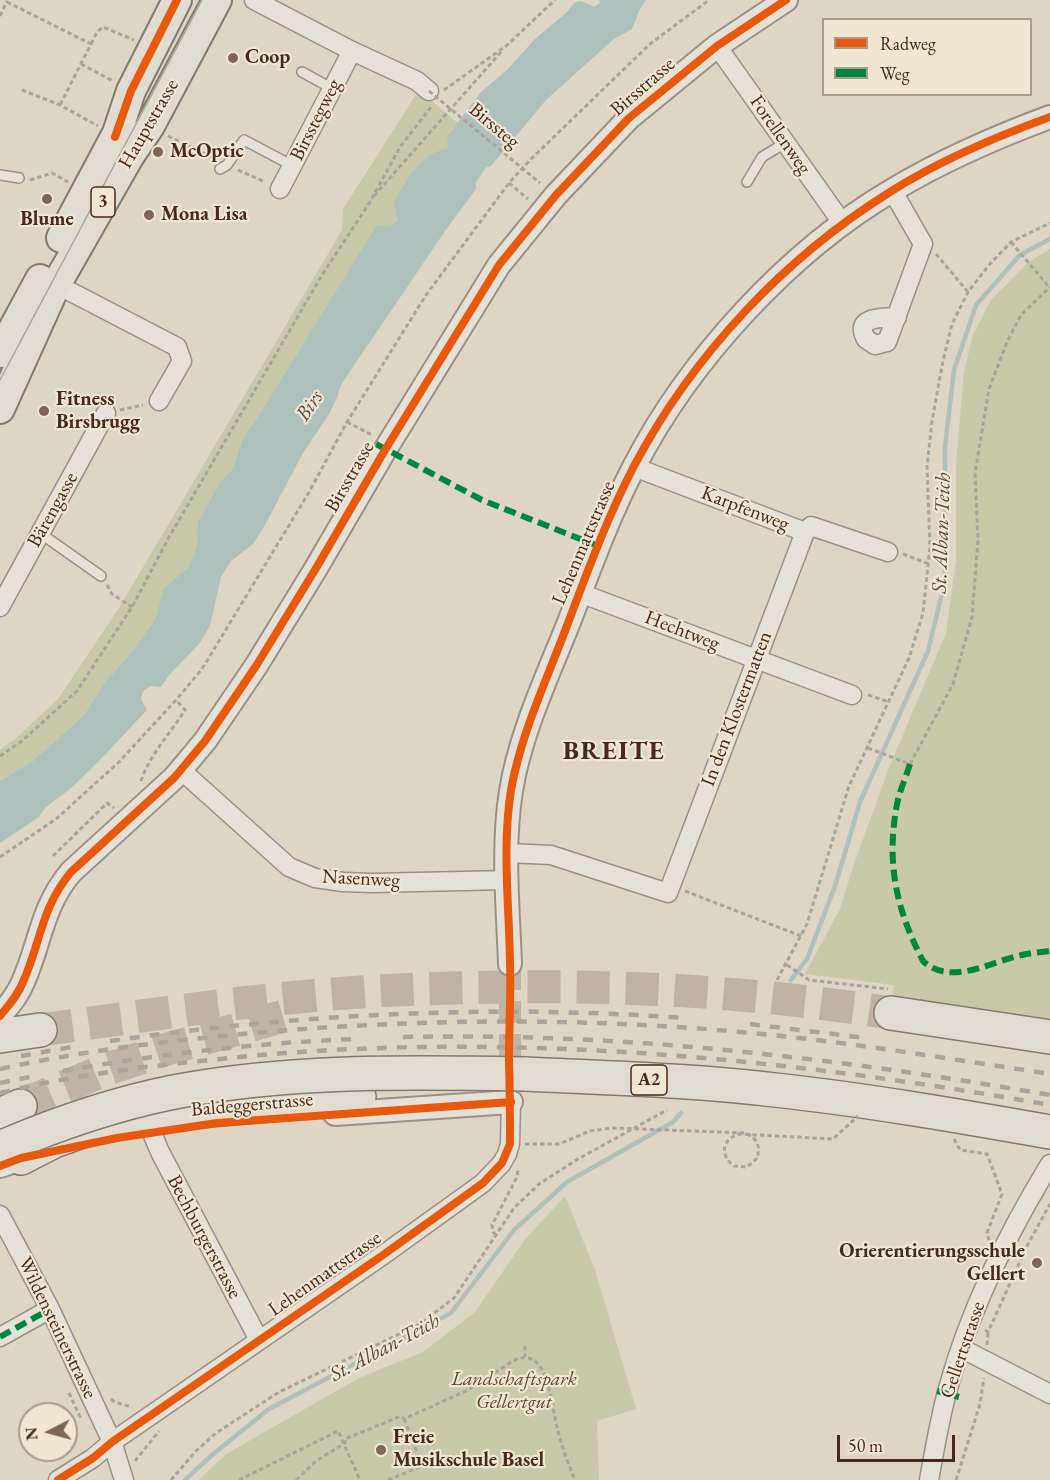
<!DOCTYPE html>
<meta charset="utf-8">
<style>
body{margin:0}
#map{position:relative;width:1050px;height:1480px;overflow:hidden;background:#ded5c4;font-family:"EB Garamond",serif}
canvas{display:block}
.legend{position:absolute;left:822px;top:18px;width:210px;height:78px;box-sizing:border-box;background:#f0e6d2;border:2px solid #ad9a8a;margin:0;padding:8px 10px;list-style:none;font-size:18px;color:#49291d}
.legend li{display:flex;align-items:center;gap:12px;height:30px}
.legend b{width:30px;border:2px solid #ad9a8a}
.north{position:absolute;left:18px;top:1402px;width:60px;height:60px;box-sizing:border-box;background:#f0e6d2;border:2px solid #ad9a8a;border-radius:50%;rotate:264deg;font-size:16px;font-weight:700;line-height:24px;text-align:center;color:#49291d}
.north::after{content:'';display:block;margin:auto;width:21px;height:27px;background:#7d6557;clip-path:polygon(50% 0,100% 100%,50% 72%,0 100%)}
.scale{position:absolute;left:837px;top:1435px;width:118px;height:27px;box-sizing:border-box;border:3px solid #49291d;border-top:0;padding-left:8px;font-size:18px;line-height:21px;white-space:nowrap;color:#49291d;-webkit-text-stroke:4px #f0e6d2;paint-order:stroke}
</style>
<div id="map">
<canvas width="1050" height="1480"></canvas>
<ul class="legend">
<li><b style="height:8px;background:#e8590c"></b>Radweg</li>
<li><b style="height:8px;background:#00873e"></b>Weg</li>
</ul>
<div class="north">N</div>
<div class="scale">50 m</div>
</div>
<script>
const c = document.querySelector('canvas').getContext('2d');
c.lineJoin = 'round';
function fillPath(path, color) {
  c.fillStyle = color;
  c.fill(path, 'evenodd');
}
function strokePath(path, color, width, dash) {
  c.strokeStyle = color;
  c.lineWidth = width;
  c.lineCap = dash ? 'butt' : 'round';
  c.setLineDash(dash || []);
  c.stroke(path);
}
function label(font, color, halo, rows, align = 'center') {
  c.font = font + ' "EB Garamond",serif';
  c.lineWidth = 4.5;
  c.setLineDash([]);
  c.textBaseline = 'middle';
  c.strokeStyle = halo;
  c.fillStyle = color;
  for (const [text, x, y, turn = 0] of rows) {
    c.save();
    c.translate(x, y);
    c.rotate((+turn || 0) * Math.PI / 180);
    c.textAlign = isNaN(turn) ? turn : align;
    if (halo) c.strokeText(text, 0, 0);
    c.fillText(text, 0, 0);
    c.restore();
  }
}
fillPath(new Path2D(`
 M419,90L458,123L447,137L448,149L390,227L243,438L233,470L220,482L198,522L196,548L189,567L164,588L155,620L129,655L106,681L84,715L32,762L0,781V750L16,738L58,699L119,608L342,230L343,209Z
 M1050,249V1023L892,1000L894,985L805,974L840,909L853,867L889,768L946,633L956,561V463L964,372L973,335L991,300L1029,262Z
 M565,1196L595,1270L636,1409L597,1421L599,1480H199L226,1454L359,1378L423,1352L475,1312L526,1238Z`), '#c7c9a8');
fillPath(new Path2D(`
 M599,0H646L640,9L632,29L614,39L546,100L491,166L485,168L467,158L463,165L476,178V189L445,231L368,345L356,359L338,347L331,352L346,367L337,398L328,416L303,453L265,525L253,544L231,561L221,577L210,626L199,644L170,674L161,687L151,686L143,691L141,699L147,710L99,761L70,789L46,807L39,817L0,843V781L32,762L84,715L106,681L129,655L155,620L164,588L189,567L196,548L198,522L220,482L233,469L243,438L263,409L377,225L390,227L397,219L394,201C408,180 420,152 448,149L447,137L481,92L508,69L534,40L567,12L574,3L581,1L594,7L600,3Z`), '#afc1bc');
strokePath(new Path2D(`
 M791,980L807,959L835,886L860,802L928,651L945,581V447L954,370L976,305L1020,255L1050,239
 M185,1480L212,1455L269,1409L451,1313L514,1230L567,1182L673,1122L681,1113`), '#afc1bc', 4.5);
strokePath(new Path2D(`
 M447,201L494,129
 M319,393L368,319`), '#afc1bc', 28);
strokePath(new Path2D(`
 M510,1089V964`), '#c0b3a3', 22, [22, 11]);
strokePath(new Path2D(`
 M40,1030C159,1014 277,995 397,990C513,985 635,985 751,996C798,1000 844,1006 891,1013
 M20,1106L102,1071L164,1050L298,1012`), '#c0b3a3', 33, [33, 16]);
const service = new Path2D(`
 M302,72L333,89
 M220,169L227,165L244,140L293,166
 M0,175L19,178
 M747,182L762,157L785,143
 M40,533L101,576`);
const minor = new Path2D(`
 M254,0L352,51L280,189
 M717,46L843,224
 M352,51L417,81L429,91
 M892,190L923,244L887,342L875,345L866,339C853,316 883,318 897,317
 M48,280L177,347L182,361L159,401
 M634,467L805,532
 M580,593L852,695
 M0,607L106,413
 M181,770L289,867L315,878L343,882L372,883L508,880
 M508,853L551,855L668,893L805,532L811,526L888,552
 M152,1133L160,1152L259,1340
 M0,1215L50,1309L112,1442L124,1480
 M0,1337L50,1309
 M961,1348L1050,1394
 M58,1480L93,1458L112,1442L383,1255L483,1183L502,1163L507,1154L510,1144L511,1102
 M929,1480C935,1448 940,1416 949,1385C971,1306 1008,1233 1050,1164`);
const tertiary = new Path2D(`
 M510,964C508,907 502,847 511,791C520,734 548,675 569,622C589,570 608,517 634,467C689,360 789,251 893,190C943,160 996,137 1050,117
 M0,1016C9,1005 18,995 23,982C41,942 41,908 71,872L174,778L205,741L256,666L315,570L385,450L499,265L556,195L629,118L717,46L786,0
 M335,1114L511,1102
 M0,1166L36,1154`);
const primary = new Path2D(`
 M61,238L117,133L131,91L177,0
 M0,353L40,279
 M0,409L56,285L129,157L150,126L217,0`);
const motorway = new Path2D(`
 M891,1013L1050,1037
 M0,1036L40,1030
 M525,1074C608,1078 692,1080 775,1090C867,1100 959,1116 1050,1132
 M0,1115L20,1106
 M21,1158L54,1141L85,1130L113,1123L186,1112L359,1097`);
strokePath(service, '#9a9186', 12);
strokePath(minor, '#9a9186', 21);
strokePath(tertiary, '#9a9186', 26);
strokePath(primary, '#847a70', 32);
strokePath(motorway, '#847a70', 36);
strokePath(new Path2D(`
 M7,2L91,44L60,105
 M0,16L7,1
 M91,44L97,32L103,27L134,40
 M81,64L113,81
 M22,90L60,105L98,126
 M444,90L506,46L555,0
 M168,136L213,158
 M238,170L265,182
 M30,180L52,173L68,182
 M509,183L528,199
 M374,196L501,52
 M1011,242L1049,287
 M936,254L968,292
 M120,410L143,405
 M347,422L372,435
 M903,554L929,564
 M107,585L112,594L132,607
 M868,695L889,702
 M868,748L910,764L953,684L972,617L978,540L975,473L989,389L1007,342L1021,315L1050,287
 M0,756L22,741L77,691L132,607L168,539L322,275L370,202L400,147L431,107
 M141,781C150,754 170,734 185,710L176,700
 M53,856L107,803L114,808
 M0,857L56,819L119,762L176,700L202,669L308,494L347,422L426,295L509,183L531,159L650,44L709,0
 M685,891L801,936
 M787,965L809,980L888,989
 M777,980L807,924L849,786L909,658L923,613L930,546L927,467L932,421L943,361L952,324L968,292L989,265L1011,242L1050,223
 M954,1139L960,1150L987,1154L1002,1194L987,1233L989,1240
 M525,1144H559L590,1131L613,1128L746,1133C757,1139 761,1146 757,1158
 M496,1235L493,1232L492,1225L517,1177L518,1170
 M985,1330L988,1332L1028,1244L1050,1204
 M987,1345L988,1332
 M525,1346V1357
 M69,1393L81,1419
 M111,1399L115,1402L132,1407
 M135,1461L159,1431
 M171,1480L196,1451L216,1433L279,1392L420,1324L454,1298L514,1208L539,1184L578,1159L667,1110
 M239,1480L338,1431L360,1480
 M296,1480L316,1461L345,1443V1439L401,1416L404,1419L466,1391L518,1358C527,1357 534,1358 539,1365C551,1381 552,1408 557,1427C561,1445 568,1463 575,1480
 M388,1480L422,1466L404,1419
 M956,1480L980,1404L984,1378`), '#aba49c', 3, [4.5, 3]);
strokePath(service, '#e5e1d8', 9);
strokePath(minor, '#e5e1d8', 18);
strokePath(tertiary, '#e5e1d8', 22);
strokePath(primary, '#e1dcd2', 28);
strokePath(motorway, '#e1dcd2', 33);
strokePath(new Path2D(`
 M0,380L202,0`), '#aba49c', 1.5);
strokePath(new Path2D(`
 M750,1024L866,1038
 M403,1037C620,1032 836,1058 1050,1095
 M110,1041C299,1014 493,1004 684,1018
 M21,1056L71,1047
 M0,1069C95,1048 193,1038 289,1030C436,1019 583,1018 729,1031C837,1040 944,1058 1050,1074
 M63,1071C159,1054 257,1043 355,1039
 M0,1083L30,1077
 M0,1093C69,1076 139,1067 210,1060C491,1029 772,1056 1050,1105`), '#aba49c', 4.5, [10, 10]);
const motorwayBridge = new Path2D(`
 M0,1148C56,1124 114,1104 174,1092C289,1070 408,1072 525,1074`);
strokePath(motorwayBridge, '#847a70', 36, []);
strokePath(new Path2D(`
 M429,91L540,183
 M757,1158L747,1167L734,1166C720,1156 721,1139 739,1134L833,1139L858,1116`), '#aba49c', 3, [4.5, 3]);
strokePath(motorwayBridge, '#e1dcd2', 33);
strokePath(new Path2D(`
 M376,444L482,500L598,546
 M910,764C906,777 900,790 897,804C886,863 896,909 923,961C950,987 992,961 1022,955C1031,953 1041,952 1050,951
 M0,1337L50,1309
 M937,1391L959,1397`), '#00873e', 6, [12, 6]);
strokePath(new Path2D(`
 M115,137L131,91L177,0
 M0,1016C9,1005 18,995 23,982C41,942 41,908 71,872L174,778L205,741L256,666L315,570L385,450L499,265L556,195L629,118L717,46L786,0
 M0,1166L21,1158L117,1138L217,1123L511,1102
 M58,1480L93,1458L112,1442L383,1255L483,1183L502,1163L510,1144C510,1116 510,1089 509,1062C509,1028 511,994 510,961C509,905 502,846 511,790C521,733 548,677 568,623C588,570 608,516 634,466C693,355 784,258 890,192C940,160 995,137 1050,117`), '#e8590c', 8);
for (const [x, y, r, color] of [
 [233,58,6,"#7d6557"],
 [158,152,6,"#7d6557"],
 [47,199,6,"#7d6557"],
 [149,215,6,"#7d6557"],
 [44,411,6,"#7d6557"],
 [1037,1263,6,"#7d6557"],
 [381,1450,6,"#7d6557"]
]) {
  const dot = new Path2D();
  dot.arc(x, y, r, 0, 2 * Math.PI);
  c.fillStyle = color;
  c.fill(dot);
  strokePath(dot, '#f0e6d2', 2);
}
for (const [x, y, w] of [
 [103,202,24],
 [649,1080,36]
]) {
  const box = new Path2D();
  box.roundRect(x - w / 2, y - 15, w, 30, 4.5);
  c.fillStyle = '#f0e6d2';
  c.fill(box);
  strokePath(box, '#49291d', 1.5);
}
label('bold 18px', '#49291d', null, [
 ["3",103,202],
 ["A2",649,1080]
]);
label('bold 20px', '#49291d', '#f0e6d2', [
 ["Coop",245,58],
 ["McOptic",170,152],
 ["Mona Lisa",161,215],
 ["Blume",47,220,"center"],
 ["Fitness",56,400],
 ["Birsbrugg",56,423],
 ["Orierentierungsschule",1025,1252,"right"],
 ["Gellert",1025,1275,"right"],
 ["Freie",393,1438],
 ["Musikschule Basel",393,1461]
], 'left');
label('20px', '#49291d', '#f0e6d2', [
 ["Birsstrasse",643,87,-41],
 ["Birsstegweg",316,120,-63],
 ["Hauptstrasse",149,124,-60],
 ["Birssteg",494,126,40],
 ["Forellenweg",780,135,55],
 ["Birsstrasse",350,477,-60],
 ["Karpfenweg",745,509,21],
 ["Bärengasse",53,510,-61],
 ["Lehenmattstrasse",584,543,-67],
 ["Hechtweg",682,631,21],
 ["In den Klostermatten",737,709,-69],
 ["Nasenweg",361,879,3],
 ["Baldeggerstrasse",252,1105,-5],
 ["Bechburgerstrasse",204,1237,62],
 ["Lehenmattstrasse",325,1274,-35],
 ["Wildensteinerstrasse",57,1328,64],
 ["Gellertstrasse",963,1350,-71]
]);
label('italic 20px', '#5e4734', '#f0e6d2', [
 ["Landschaftspark",514,1380],
 ["Gellertgut",514,1403]
]);
label('italic 21px', '#59463c', '#f0e6d2', [
 ["Birs",310,406,-56],
 ["St. Alban-Teich",942,533,-88],
 ["St. Alban-Teich",385,1348,-28]
]);
c.letterSpacing = '1.5px';
label('bold 26px', '#49291d', '#f0e6d2', [
 ["BREITE",614,752]
]);
c.letterSpacing = '0px';
</script>
